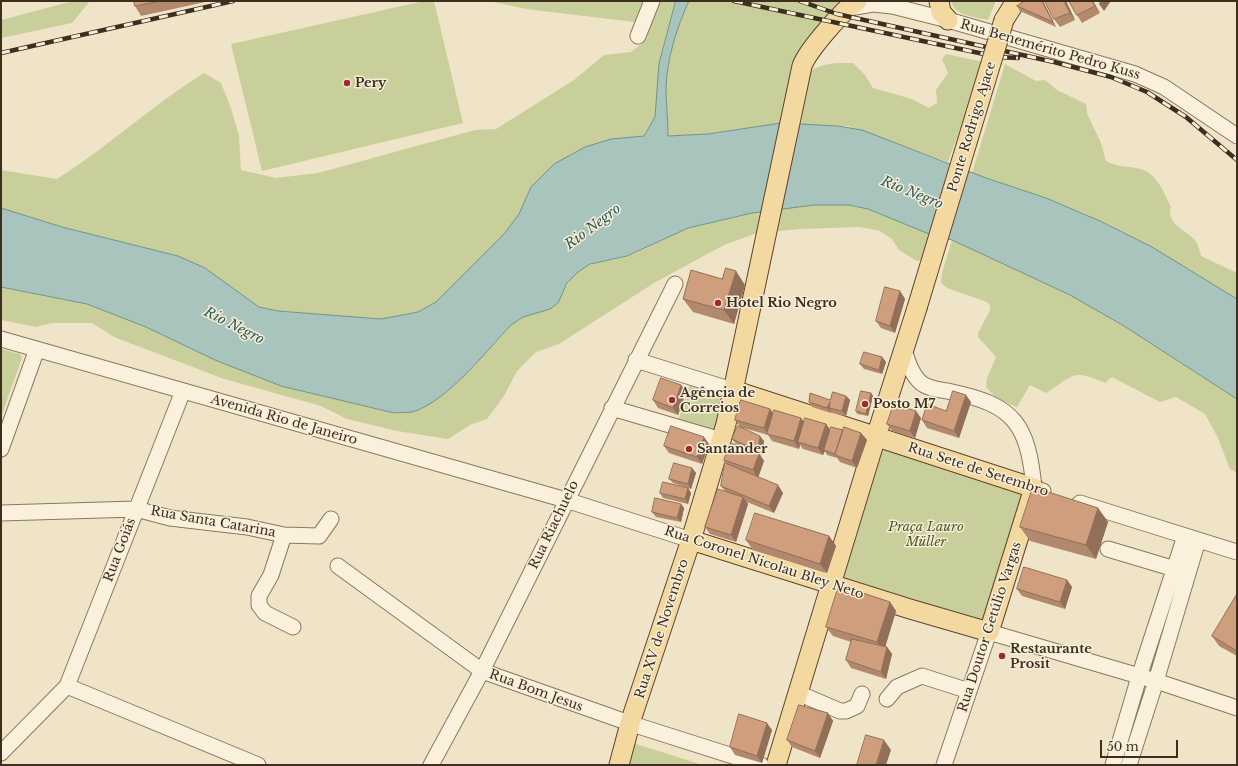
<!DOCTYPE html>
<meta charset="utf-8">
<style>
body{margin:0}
#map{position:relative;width:1238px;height:766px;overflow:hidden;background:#f0e4c8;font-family:"Libre Baskerville",serif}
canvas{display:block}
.frame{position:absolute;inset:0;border:2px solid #3d2e20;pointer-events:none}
.scale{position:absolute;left:1100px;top:740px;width:78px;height:18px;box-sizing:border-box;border:2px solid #3d2e20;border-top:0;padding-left:5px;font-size:12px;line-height:14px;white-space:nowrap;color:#3d2e20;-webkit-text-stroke:3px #f7eed8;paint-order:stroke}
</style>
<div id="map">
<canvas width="1238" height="766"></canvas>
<div class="frame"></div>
<div class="scale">50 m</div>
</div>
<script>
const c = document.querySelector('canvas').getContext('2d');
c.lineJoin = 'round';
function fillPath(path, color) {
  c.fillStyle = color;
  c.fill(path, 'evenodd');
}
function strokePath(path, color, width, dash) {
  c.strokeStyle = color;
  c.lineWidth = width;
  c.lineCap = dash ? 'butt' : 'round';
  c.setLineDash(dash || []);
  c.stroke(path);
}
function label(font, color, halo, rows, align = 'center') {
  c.font = font + ' "Libre Baskerville",serif';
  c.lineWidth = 3;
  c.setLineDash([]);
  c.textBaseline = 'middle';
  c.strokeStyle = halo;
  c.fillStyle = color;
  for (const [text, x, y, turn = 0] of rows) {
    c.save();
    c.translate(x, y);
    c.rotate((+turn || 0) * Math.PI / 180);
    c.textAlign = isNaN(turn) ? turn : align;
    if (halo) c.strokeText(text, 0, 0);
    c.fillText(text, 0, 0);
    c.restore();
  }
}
fillPath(new Path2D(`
 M73,1H90L72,23L1,38V20Z
 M424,1H434L463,123L262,171L231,44Z
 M489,1H676L659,64L655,117L644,136L611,139L531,187L519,214L504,234L436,302L418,312L381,319L278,311L259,307L178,256L62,227L1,208V170L57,179C108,147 152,105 204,73L221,83L231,108L239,136L241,170L276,178L318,173L475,130L496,129L574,80L604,55L631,52L646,40L651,24L526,9Z
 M689,1H841L845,5L798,51L791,90L781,123L708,134L668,136C668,120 666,103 666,87C667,58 677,27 689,1Z
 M951,1H994L995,3L988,20C976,17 954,16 951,1Z
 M946,54L979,61L982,63L983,67L948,162L848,126L801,125L807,74C821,62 836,63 853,63L865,75L873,88L912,99L929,108L937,103L936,90L948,73L942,59Z
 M1005,64L1036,81L1045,80L1057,90L1086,104L1087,113L1101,143L1106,161C1117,167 1128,166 1140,169C1156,172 1165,194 1171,207C1165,225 1190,231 1197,243C1199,247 1200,252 1201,256L1237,273V299C1192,273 1148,243 1100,221C1059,201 1015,189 972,173Z
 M814,205H849L868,209L929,234L922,259L919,261L915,260L899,250L892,239L880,231L860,227L800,229L757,233L724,245L654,283L559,344L536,352L517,371L504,396L487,419L470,425L448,439L397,431L347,419L321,406L224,379L114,337L92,323H52L36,327L1,320V287L87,304L146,327L215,360L281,386L394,413L411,412L450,389L511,325L523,317L558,303C563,292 568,281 577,272C591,260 611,262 628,256C649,248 668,235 689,228C729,215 772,209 814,205Z
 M952,240L1070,295L1124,326L1237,399V473L1230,469L1218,438L1205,414L1176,397L1160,402L1112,377L1105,383C1072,369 1076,374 1046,393L1030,385L1017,407L996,398L986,387L987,378L996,357L978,337V333L990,310V305L987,302L947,288L941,283L942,273Z
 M1,349L20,354L22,358L1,417Z
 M691,381L728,394L715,433L678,421Z
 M876,438L1031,489L987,633L833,584Z
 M633,743L703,765H628Z`), '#c9cf9b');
const water = new Path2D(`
 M676,1H689C677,27 667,58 666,87C666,103 668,120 668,136L708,134L781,123L838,126L862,130L986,178L1046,198L1100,221L1152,247L1237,299V399L1124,326L1070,295L952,240L929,234L868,209L849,205H814L752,213L688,228L627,256L590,264L578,272L567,283L558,303L550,309L523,317L511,325C486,351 447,402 412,412C407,413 400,412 394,413L281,386L215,360L146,327L87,304L1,287V208L62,227L178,256L205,268L259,307L278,311L381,319L418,312L436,302L504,234L519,214L531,187L554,164L585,147L611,139L644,136L655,117L659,64Z`);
fillPath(water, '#a9c4bc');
strokePath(water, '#6f938a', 1);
const minor = new Path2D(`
 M849,8L873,4L892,6L948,20L1135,74L1164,87L1237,136
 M638,36L652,1
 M1,339L566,500L691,540
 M904,350C908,362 911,373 920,382C927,389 943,390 952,392C1015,405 1028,425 1034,488L1043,491
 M636,360L732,390
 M612,408L721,440
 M1,449L37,349
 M1080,503L1237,552
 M1,513L136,509L170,518L247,527L284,535L271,575L259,596V605L265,613L293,627
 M284,535L319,536L331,519
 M1108,549L1185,572
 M338,566L482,671L632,724L761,765
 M67,686L258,765
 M798,693L840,711H846L857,706L862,694
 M887,699L897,687L922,676L969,691
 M1,753L67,686L183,391
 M431,765L482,671L675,284
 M944,765L989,632L1156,681L1237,708
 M1113,765L1139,677L1185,536
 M1129,765L1156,681L1198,540`);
const major = new Path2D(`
 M939,1L941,12L948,20
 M1004,20L1016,1
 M691,540L910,609L989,632L1034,488L742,393
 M619,765L631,720L691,540L726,424L802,66C808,50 843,10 857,1
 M776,765L875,440L917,308`);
strokePath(minor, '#8d765c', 17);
strokePath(major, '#5b4430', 21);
strokePath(minor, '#faf1dc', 15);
strokePath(major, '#f3d9a0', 19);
const rail = new Path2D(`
 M734,1L998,57L1018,58
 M800,1L837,14L1054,62L1111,77L1147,92L1186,117L1237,160
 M1,53L233,1`);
strokePath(rail, '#3d2e20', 4.5);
strokePath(rail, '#f7eed8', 3, [9]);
const majorBridge = new Path2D(`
 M917,308L1004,20`);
strokePath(majorBridge, '#5b4430', 21, []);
strokePath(majorBridge, '#f3d9a0', 19);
fillPath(new Path2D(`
 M134,1H210L141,16L135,6Z
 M1025,1H1043L1056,27L1020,11L1017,6Z
 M1066,1L1075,20L1060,27L1054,19Z
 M1069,1H1093L1100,13L1082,23L1077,15Z
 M722,279L745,285L734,324L693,312L683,299Z
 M900,291L905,299L895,333L881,328L876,321Z
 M882,357L886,362L882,374L864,369L860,364Z
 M681,385L686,392L678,415L658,408L653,400Z
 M871,393L873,396L868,416L857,414L856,411Z
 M846,396L850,400L846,416L832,413L831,412V413L812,407L809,402L830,400Z
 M971,402L959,438L927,428L922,420L946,411Z
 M770,409L773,413L804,422L826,424L830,430H843L861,433L867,440L857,468L840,462L837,458L827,455L825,451L823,455L803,449L800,445L799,449L772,441L768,435L740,427L764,441L762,455L760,454L764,461L758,477L783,493L774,513L747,502L748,504L736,542L710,534L705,527L725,491L721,486L728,465L724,460L752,451L736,444L732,439L740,427L735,420Z
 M921,418L915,438L892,431L887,424Z
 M709,444L702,464L669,453L664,446Z
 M692,468L696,473L691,489L673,483L669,479Z
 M688,488L691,493L688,504L663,498L660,493Z
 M681,504L684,508L681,522L656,517L652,512Z
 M1098,508L1108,522L1096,559L1030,541L1020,527Z
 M829,536L836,546L827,573L753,550L746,540Z
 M1067,580L1072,587L1065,609L1022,596L1017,589Z
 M1237,594V656L1219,646L1212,636Z
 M890,602L896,611L885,647H887L892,654L886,679L851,668L846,660L851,642L833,636L826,627Z
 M828,713L833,721L820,758L792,747L787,740Z
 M772,730L762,763L735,755L730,747Z`), '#b2896c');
fillPath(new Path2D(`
 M1042,1H1043L1056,27L1053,22Z
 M1064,1H1066L1075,20L1070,13Z
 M1092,1H1093L1100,13L1095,6Z
 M1100,1H1111L1104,11L1099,4Z
 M736,271L745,285L734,324L724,310Z
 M900,291L905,299L895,333L890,326Z
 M882,357L886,362L882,374L879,370Z
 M681,385L686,392L678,415L673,408Z
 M871,393L873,396L868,416L866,414Z
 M966,395L971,402L959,438L954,431Z
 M846,396L850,400L846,416L842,411Z
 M830,402L829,408L831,412V413L827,408Z
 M770,409L775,416L768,434L764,428Z
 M916,411L921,418L915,438L910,431Z
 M801,418L806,425L798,442L800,445L799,449L794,441Z
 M826,424L831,431L824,450L825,451L823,455L818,448Z
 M861,433L867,440L857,468L852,461Z
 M760,436L764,441L762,455L758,451Z
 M704,437L709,444L702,464L697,457Z
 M759,454L764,461L758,478L753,470Z
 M692,468L696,473L691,489L688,484Z
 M778,485L783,493L774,513L769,506Z
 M688,488L691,493L688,504L685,499Z
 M743,497L748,504L736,542L731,535Z
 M681,504L684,508L681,522L677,518Z
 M1098,508L1108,522L1096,559L1086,545Z
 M829,536L836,546L827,573L820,564Z
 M1067,580L1072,587L1065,609L1060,602Z
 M890,602L896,611L884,651L877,642Z
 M887,647L892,654L886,679L881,672Z
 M828,713L833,721L820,758L815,751Z
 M767,723L772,730L762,763L757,756Z
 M884,740L891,750L886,765H876Z`), '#916f58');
const building = new Path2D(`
 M134,1H160L135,6Z
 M1025,1H1042L1053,22L1017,6Z
 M1045,1H1064L1070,13L1054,19Z
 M1069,1H1092L1095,6L1077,15Z
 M726,268L736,271L724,310L683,299L691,270L722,279Z
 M885,287L900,291L890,326L876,321Z
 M864,352L882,357L879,370L860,364Z
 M661,378L681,385L673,408L653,400Z
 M861,391L871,393L866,414L856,411Z
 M953,391L966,395L954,431L922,420L927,404L946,411Z
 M833,392L846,396L842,411L829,408L830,402L827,408L809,402L810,393L830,400Z
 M741,400L770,409L764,428L735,420Z
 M894,404L916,411L910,431L887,424Z
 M774,410L801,418L794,441L767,434Z
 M805,418L826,424L818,448L798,442Z
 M671,426L704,437L697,457L664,446Z
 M738,426L760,436L758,451L732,439Z
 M831,427L843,430L835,454L824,450Z
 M844,427L861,433L852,461L835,455Z
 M731,443L759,454L753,470L724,460Z
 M674,463L692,468L688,484L669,479Z
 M725,463L778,485L769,506L721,486Z
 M663,482L688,488L685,499L660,493Z
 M1033,487L1098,508L1086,545L1020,527Z
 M718,489L743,497L731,535L705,527Z
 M655,498L681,504L677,518L652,512Z
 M755,513L829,536L820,564L746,540Z
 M1024,567L1067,580L1060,602L1017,589Z
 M839,585L890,602L877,642L826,627Z
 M1237,594V651L1212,636Z
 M852,639L887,647L881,672L846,660Z
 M799,705L828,713L815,751L787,740Z
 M739,714L767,723L757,756L730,747Z
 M866,735L884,740L876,765H857Z`);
fillPath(building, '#cf9f7d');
strokePath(building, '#916f58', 1);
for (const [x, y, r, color] of [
 [347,83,4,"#9e2a2b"],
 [718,303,4,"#9e2a2b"],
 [672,400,4,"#9e2a2b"],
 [865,404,4,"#9e2a2b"],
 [689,449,4,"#9e2a2b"],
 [1002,656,4,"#9e2a2b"]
]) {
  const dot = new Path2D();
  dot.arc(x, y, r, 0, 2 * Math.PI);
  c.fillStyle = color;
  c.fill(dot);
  strokePath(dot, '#f7eed8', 1.5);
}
label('13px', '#3d2e20', '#f7eed8', [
 ["Rua Benemérito Pedro Kuss",1050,50,16],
 ["Ponte Rodrigo Ajace",972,127,-73],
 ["Avenida Rio de Janeiro",284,420,16],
 ["Rua Sete de Setembro",978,470,18],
 ["Rua Santa Catarina",213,522,10],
 ["Rua Riachuelo",554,525,-64],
 ["Rua Goiás",120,550,-69],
 ["Rua Coronel Nicolau Bley Neto",764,563,18],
 ["Rua Doutor Getúlio Vargas",990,627,-72],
 ["Rua XV de Novembro",662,629,-72],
 ["Rua Bom Jesus",536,691,20]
]);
label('bold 13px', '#3d2e20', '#f7eed8', [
 ["Pery",355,83],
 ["Hotel Rio Negro",726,303],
 ["Agência de",680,393],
 ["Correios",680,408],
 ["Posto M7",873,404],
 ["Santander",697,449],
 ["Restaurante",1010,649],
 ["Prosit",1010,664]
], 'left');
label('italic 13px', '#4d5a26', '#f7eed8', [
 ["Praça Lauro",926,527],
 ["Müller",926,542]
]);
label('italic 14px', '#2f5d5a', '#f7eed8', [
 ["Rio Negro",912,193,22],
 ["Rio Negro",593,227,-37],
 ["Rio Negro",234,326,27]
]);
</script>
